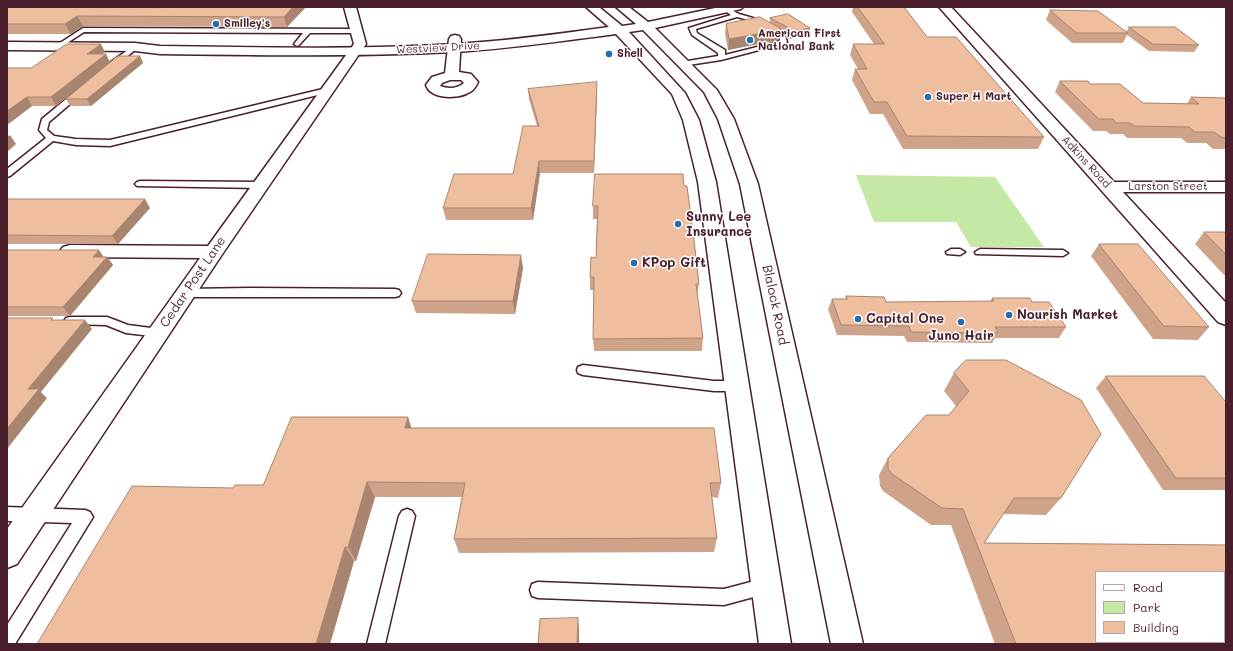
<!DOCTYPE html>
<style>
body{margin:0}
#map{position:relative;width:1233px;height:651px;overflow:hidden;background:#fff;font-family:Mali,sans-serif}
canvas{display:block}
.frame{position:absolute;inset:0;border:8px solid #4a1f2b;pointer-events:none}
.legend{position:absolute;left:1095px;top:571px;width:130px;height:72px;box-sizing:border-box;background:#fff;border:1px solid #b7a5aa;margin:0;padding:5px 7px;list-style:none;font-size:12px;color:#4a1f2b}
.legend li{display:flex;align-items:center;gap:8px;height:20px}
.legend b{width:20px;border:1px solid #b7a5aa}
</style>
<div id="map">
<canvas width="1233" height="651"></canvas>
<div class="frame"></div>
<ul class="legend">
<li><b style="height:5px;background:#fff"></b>Road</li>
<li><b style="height:11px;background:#c3e9a4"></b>Park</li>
<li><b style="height:11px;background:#efbe9f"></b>Building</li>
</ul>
</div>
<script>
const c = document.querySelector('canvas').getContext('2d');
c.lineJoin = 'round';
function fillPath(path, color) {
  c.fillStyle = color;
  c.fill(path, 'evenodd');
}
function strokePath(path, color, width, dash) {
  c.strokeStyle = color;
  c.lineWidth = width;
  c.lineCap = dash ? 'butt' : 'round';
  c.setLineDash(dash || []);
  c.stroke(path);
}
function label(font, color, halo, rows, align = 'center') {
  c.font = font + ' Mali,sans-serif';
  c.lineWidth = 3;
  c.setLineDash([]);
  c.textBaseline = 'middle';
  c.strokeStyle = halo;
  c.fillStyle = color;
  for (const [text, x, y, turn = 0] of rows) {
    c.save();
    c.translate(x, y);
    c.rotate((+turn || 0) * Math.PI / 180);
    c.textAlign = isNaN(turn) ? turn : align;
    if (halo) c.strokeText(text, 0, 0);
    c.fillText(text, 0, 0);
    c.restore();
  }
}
fillPath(new Path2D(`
 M856,175L995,177L1044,247H971L956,222H874Z`), '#c3e9a4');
const service = new Path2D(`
 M726,7L739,14L753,18L785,35L787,42L784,44L769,46V44L780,41V37L749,20L737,17L696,29L697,33L725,50V55L757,47L761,49L759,50L721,60L682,66V62L718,56V53L692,35L689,28L731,15L724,10V8Z
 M83,28L356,29L359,31L356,33H310L299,45L297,46L294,44L303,33L84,32L61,47H57V45Z
 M135,45L139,47L137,48L114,68H108V64Z
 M327,88H330V92L110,146L76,145L53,141L10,176L7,177V169L46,138L39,130L42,119L77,90H80L84,92L49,122L47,130L54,136L76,139L110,140Z
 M140,181L261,182L266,185L261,188L137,186L135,184L137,182Z
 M951,249H960L965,252L960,255L947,254L946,252Z
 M980,249L1063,250L1068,253L1063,256L976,254L975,252Z
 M251,288L395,289L399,290L401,293L399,296L395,297H186L182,296L180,293L182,290L186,289Z
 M70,317H107L128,325L159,329L163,330L165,333L163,336L159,337L126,333L106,325L66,324L64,321L66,318Z
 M583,365L714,381H738L743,382L745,386L743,390L738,391H714L583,375L578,373L577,370L578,367Z
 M7,507L85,510L90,512L93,517L15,644H7V625L72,523L7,521Z
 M407,509L412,511L415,516L385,644H367L399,516L402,511Z
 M766,578L772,580L774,586L772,592L724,605L538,598L532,596L530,590L532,584L538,582L724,589Z`);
const minor = new Path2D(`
 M344,7H356L366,44L221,256L17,564L7,568V529L200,258L70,257L63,255L60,251L63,247L70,245L208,246L354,44Z
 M939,7H951L1114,182H1226V192H1123L1226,303V325L1218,322Z
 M455,35L459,36L461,39L459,72L471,74L478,82C476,86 474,90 470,92C459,99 431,100 426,85L432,77L445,73L449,39L451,36ZM450,80H461L464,83C457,89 448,89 440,86L442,83Z`);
const secondary = new Path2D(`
 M586,7H599L622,26L636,24L616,7H629L648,22L720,7H743L741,9L737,10L655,28L717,90L734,119L758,184L863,644H831L740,184L718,119L704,92L643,30L629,32L685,93L699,120L716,182L791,644H759L698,182L683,120L672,94L616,34C562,41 508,49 454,52C356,57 258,55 160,54L135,51L7,50V42L135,43L160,46C258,47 357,50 455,44C506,41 558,34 609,27Z`);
strokePath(service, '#4a1f2b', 3);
strokePath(minor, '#4a1f2b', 3);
strokePath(secondary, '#4a1f2b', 3);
fillPath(service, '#fff');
fillPath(minor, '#fff');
fillPath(secondary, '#fff');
fillPath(new Path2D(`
 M7,7H306L287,27L83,26L71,34H7Z
 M853,7H904L927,37L1044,137L1038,149H903L883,114H870L852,80L855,69H858L850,55L853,44H874L852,12Z
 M1050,10L1126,32L1129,27L1199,45L1194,52L1149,51L1127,35L1123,43H1072L1046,20Z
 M770,18L810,28L809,35L788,39L786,34L780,31L778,40L728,50L725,34L726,24L770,22Z
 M105,52L102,54H106L110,62L140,56L143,63L91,106H70L66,99L92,77L56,106H32L7,125V68H31Z
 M1060,81L1090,84L1143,103L1187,104L1191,97L1226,98V149H1213L1206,143H1187L1181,138H1127L1123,134H1110L1106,131H1093L1055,92Z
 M528,89L597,92L594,173H540L533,220H446L443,208L513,174L537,126L529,99Z
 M684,186L699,284L697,295L703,338L702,351H594L593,339L594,290H590V277L596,258L597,219H593V206Z
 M7,199L150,208L118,244H7Z
 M1204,232H1226V277L1195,244Z
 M1099,244L1209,327L1198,340L1153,339L1091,256Z
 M7,250H99L103,257H107L113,265L70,316H7Z
 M523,268L515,314L416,313L412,301Z
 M846,296L886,302H990L992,298L1032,302L1066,327L1059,338H995L992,343L907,342L904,336L837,335L828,309L832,299H845Z
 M966,360H1006L1081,400L1101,434L1061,498L1046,515L1003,514L984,543L1226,545V644H995L951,525H931L883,491L880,486L879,475L888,458L926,415H949L956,406L944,391L954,373ZM1096,572H1224V642H1096Z
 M1106,376L1226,402V490H1163L1096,388Z
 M412,428L721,483L718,498L712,497L717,538L714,552L459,553L454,539L462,497H375L356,561H354L330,644H37L233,488L263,485Z`), '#cea389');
fillPath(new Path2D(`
 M293,7H306L287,27L284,17Z
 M77,16L83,26L71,34L65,24Z
 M810,28L809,35L788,39L789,32Z
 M780,30L778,40L728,50L729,39Z
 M101,44L105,52L92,62L87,54Z
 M106,54L110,63L56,106L51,97Z
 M140,56L143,63L91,106L87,99Z
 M597,82V92L594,173V161Z
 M27,97L32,106L7,125V111Z
 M10,135L16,144L7,152V137Z
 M539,161L540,173L533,220L531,208Z
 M145,199L150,208L118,244L112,236Z
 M99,250L105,259L93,257Z
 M521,255L523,268L515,314L513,301Z
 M107,257L113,265L70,316L63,307Z
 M85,320L92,329L41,392L47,398L7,449V429L28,389Z
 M408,417L413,433L405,428Z
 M367,482L375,497L356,561L348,547Z
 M345,547L354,561L330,644H316Z
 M578,618L579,629V644H577Z`), '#a7856f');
const building = new Path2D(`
 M7,7H293L284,17L77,16L65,24H7Z
 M858,7H904L927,37H956L1044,137L907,136L887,102H874L855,69H867L853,44H884Z
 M1050,10L1098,11L1128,33H1077Z
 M788,14L810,28L789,32L787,27L770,18Z
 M760,17L780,28V30L729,39L726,24Z
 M1129,27H1175L1199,45L1153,44Z
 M67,44H101L87,54H106L51,97H27L7,111V68H31Z
 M118,56H140L87,99H66Z
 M1060,81H1088L1090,84H1120L1143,103L1199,104L1191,97L1226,98V138L1221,137L1214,132H1195L1189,127L1134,126L1130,123H1116L1113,119H1099Z
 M597,82L594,161H539L531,208H443L454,174H513L523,126H539L528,89Z
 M595,174H683L684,186H687L694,240L699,284H696L703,338L593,339L594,277H590L591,257L596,258L598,206H593Z
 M7,199H145L112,236L7,235Z
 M1204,232H1226V254Z
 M1099,244H1138L1209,327L1164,326Z
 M7,250H99L93,257H107L63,307H7Z
 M428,254L521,255L513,301H412Z
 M846,296L884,297L886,302L994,301L992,298H1030L1032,302H1049L1066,327H995L998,333L911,332L909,326L841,325L832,299H847Z
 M7,318H53L51,320H85L28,389H39L7,429Z
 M966,360H1006L1081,400L1101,434L1061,498H1014L984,543L1226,545V644H1196L1195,642H1224V572H1096V642H1127L1128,644H1016L963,509L942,508L892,474L888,469V458L926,415H949L969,391L954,373Z
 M1106,376H1204L1226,402V478H1176Z
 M292,417H408L405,428H714L721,483H710L717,538L454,539L465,483L367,482L348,547H345L316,644H37L132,486L233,488L235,485H263Z
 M578,618L577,644H538L540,619Z`);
fillPath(building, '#efbe9f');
strokePath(building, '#a7856f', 1);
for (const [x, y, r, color] of [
 [216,24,4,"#1f6fb2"],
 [750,40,4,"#1f6fb2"],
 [609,54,4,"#1f6fb2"],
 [928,97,4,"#1f6fb2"],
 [678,224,4,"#1f6fb2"],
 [634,263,4,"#1f6fb2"],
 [1009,315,4,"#1f6fb2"],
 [858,319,4,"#1f6fb2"],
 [961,322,4,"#1f6fb2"]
]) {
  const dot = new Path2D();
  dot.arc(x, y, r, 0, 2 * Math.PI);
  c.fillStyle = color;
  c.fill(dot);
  strokePath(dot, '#fff', 1.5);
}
label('bold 11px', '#4a1f2b', '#fff', [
 ["Smilley's",224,24],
 ["American First",758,34],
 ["National Bank",758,47],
 ["Shell",617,54],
 ["Super H Mart",936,97]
], 'left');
label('11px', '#4a1f2b', '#fff', [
 ["Westview Drive",438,48,-3],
 ["Adkins Road",1086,162,47],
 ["Larston Street",1168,187]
]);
label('bold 13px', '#4a1f2b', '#fff', [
 ["Sunny Lee",686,217],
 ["Insurance",686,232],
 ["KPop Gift",642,263],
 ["Nourish Market",1017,315],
 ["Capital One",866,319],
 ["Juno Hair",961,336,"center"]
], 'left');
label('13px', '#4a1f2b', '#fff', [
 ["Cedar Post Lane",193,282,-56],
 ["Blalock Road",775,305,78]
]);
</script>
